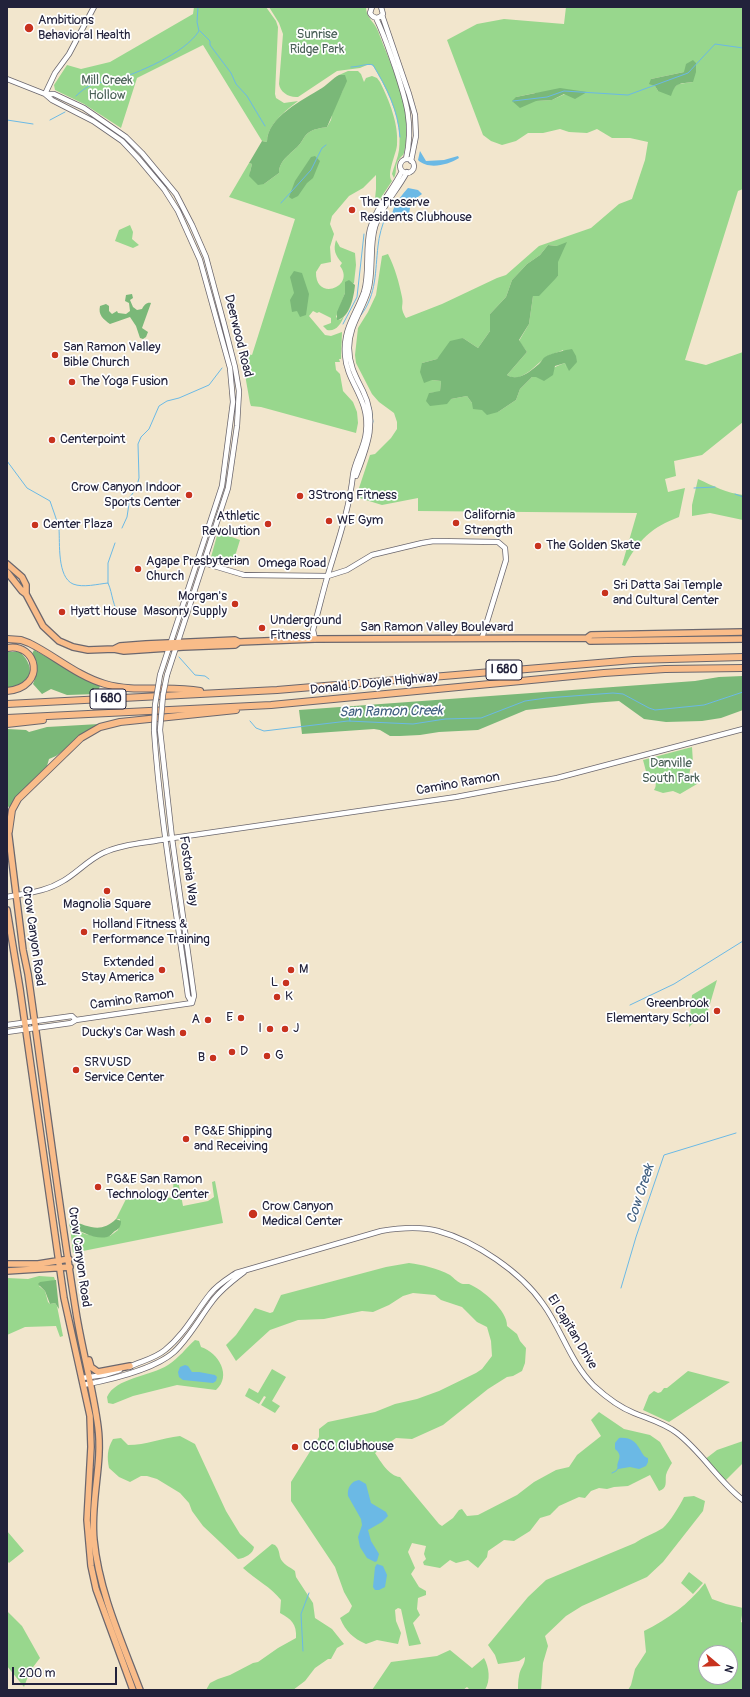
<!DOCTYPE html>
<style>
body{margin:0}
#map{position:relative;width:750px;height:1697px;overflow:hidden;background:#f2e6cd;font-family:Pangolin,sans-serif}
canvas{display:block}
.frame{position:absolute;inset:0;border:8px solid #22223b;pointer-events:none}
.north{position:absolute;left:698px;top:1645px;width:40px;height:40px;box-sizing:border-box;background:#fff;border:1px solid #a7a7b1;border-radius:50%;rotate:109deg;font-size:11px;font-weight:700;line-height:16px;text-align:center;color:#22223b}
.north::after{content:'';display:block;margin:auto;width:14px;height:18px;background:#c8321e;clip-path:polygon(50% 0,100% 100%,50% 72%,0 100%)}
.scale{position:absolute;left:12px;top:1667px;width:105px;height:18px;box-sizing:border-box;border:2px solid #22223b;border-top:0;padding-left:5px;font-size:12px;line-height:14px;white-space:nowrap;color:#22223b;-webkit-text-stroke:3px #fff;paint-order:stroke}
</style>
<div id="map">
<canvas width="750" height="1697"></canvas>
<div class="frame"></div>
<div class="north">N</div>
<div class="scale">200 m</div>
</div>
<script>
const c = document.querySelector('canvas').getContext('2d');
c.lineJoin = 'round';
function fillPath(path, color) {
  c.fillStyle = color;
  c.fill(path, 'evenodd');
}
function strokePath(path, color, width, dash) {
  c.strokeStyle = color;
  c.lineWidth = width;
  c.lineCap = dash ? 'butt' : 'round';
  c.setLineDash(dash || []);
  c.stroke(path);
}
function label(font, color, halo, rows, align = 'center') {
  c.font = font + ' Pangolin,sans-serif';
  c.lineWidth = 3.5;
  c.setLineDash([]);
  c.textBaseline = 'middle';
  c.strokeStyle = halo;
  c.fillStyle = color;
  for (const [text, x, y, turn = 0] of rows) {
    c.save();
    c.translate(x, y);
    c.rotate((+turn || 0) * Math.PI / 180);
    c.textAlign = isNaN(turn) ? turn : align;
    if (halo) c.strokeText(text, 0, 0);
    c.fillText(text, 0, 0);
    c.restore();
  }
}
fillPath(new Path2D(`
 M194,7H266L276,21L278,27L275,94L276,98L284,103L298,101C285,111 267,125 267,142L262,141L203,45L137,78L121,128L84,104L55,90L54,85L67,65L81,69L110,62L193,14Z
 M269,7H366C366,18 374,21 378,31C392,69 415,111 404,153C402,157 398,159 397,163C395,168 397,172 394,178L392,174C394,166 398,158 399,150C403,120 388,92 374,67L372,65H367L360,68L337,71L298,97C289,98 280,92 279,84L283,34L279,23Z
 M566,7H743V189L738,191L685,360L706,365L743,352V422L702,455L674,461L676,476L665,479L668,492L685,488L679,517C652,527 638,540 625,566L622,565L637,513L418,511V498L382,505L356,497L370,455L375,454L391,438L397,429V422L394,413L379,402L372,394L356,363L355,355L358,328L368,312L376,295L382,256L388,254C395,268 399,282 402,297C404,307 399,306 406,318L442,304L497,278L506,275L539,246L591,228L619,204L632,199L645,160L648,142L630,138H612L597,129L587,133L569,132L560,129L543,133H528L516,141L502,145L491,141L483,135L447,40L477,24L504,19L564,24ZM684,72L693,82L678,84L674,88L658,91L651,79ZM586,92L565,94L552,100L536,101L516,97L535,93ZM548,245L557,246L558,276L533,296L529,324L519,341L527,352L507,375C521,384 534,366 545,358C549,354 558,353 563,350L566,368L565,363C554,366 543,376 532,377L520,389L516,400L498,412L472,403L467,396L451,399L429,393L440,392L441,381L432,380L422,363L437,359L463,338L478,348L490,331V314L506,297L512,280L527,264L540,255Z
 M348,71H358L361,74L364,82L366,78L372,76L377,78L380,82C389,100 399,124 397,145C396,155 386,174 392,181L380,199H375L376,189V175L363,188L349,196L332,216L330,224L334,234L330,247L331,262L321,264L316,272C315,302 356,287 340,266L342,263C335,255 333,250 336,240L340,247L355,253L356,265L354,283L345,287V293L336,317L340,320L344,316C341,324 336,332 327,330L323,326L331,323V318L319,312L317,313L313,311L309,316L325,335L331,336L342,332L341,359H339L340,362H335L336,370L340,374L343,391L353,402L357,412L358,423L356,433L261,407L251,406L250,403L242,358L243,352L252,355L295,219L229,197L249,163L252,164L250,172L264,184L279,173C279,160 291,154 299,145C302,142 304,136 308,133C313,129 321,128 327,127L331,120L333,109L343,90L345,75H339Z
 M130,225L133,232L132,239L139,245L133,248L115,241L119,230Z
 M698,479C713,486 727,493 743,495V520L710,513L692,516V505Z
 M218,532L240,540L232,566L213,560L211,557Z
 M692,747L693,763L691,766L689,775L697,784L680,794L673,791L663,793L654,790C658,784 655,778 648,779L643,760Z
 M717,980L707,1014L706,1015L704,1024L695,1021L689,1027L692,995Z
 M174,1179L178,1180L183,1206L208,1201L214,1197L212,1182L215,1181L223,1223L73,1253L70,1227L85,1234L94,1236H110L118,1230L120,1219H116L126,1199L131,1200L132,1197L164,1201L165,1197L172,1198Z
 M409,1263C423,1265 437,1268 450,1275C454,1278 458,1283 463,1284C465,1284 467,1284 469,1284C482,1289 508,1311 507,1326L517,1334L520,1341L526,1348L525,1363L522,1371L513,1376L507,1377L488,1389L443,1425L412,1439L396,1438L375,1453C381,1462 389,1476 400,1477L439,1524L442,1526L453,1518L459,1510L462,1509L467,1516L478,1515L517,1495L534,1482L556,1470L569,1467L577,1455L601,1436L591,1420L599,1412L624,1429L650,1435L660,1442L672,1463C670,1466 667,1471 666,1475C665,1482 668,1488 659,1491L650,1475L628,1486L614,1487L607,1489L599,1488L591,1491L585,1498L579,1497L559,1506L550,1515L540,1518L530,1531L514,1541L504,1540L488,1551L487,1557L478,1568L468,1560L456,1563L450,1560L440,1568L424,1565L423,1562L426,1559L424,1554L426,1546L412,1543L408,1552L415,1568L411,1574L419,1587L426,1591V1595L418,1598L417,1609L420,1615L413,1623L421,1644L409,1646L401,1609L398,1608L395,1610L396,1621L401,1633L398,1644L377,1640L366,1644C353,1638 346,1632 340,1618L349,1612L352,1606L344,1592L335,1567L291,1501V1482L319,1437V1429L328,1422L375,1412L395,1404L417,1399L439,1391L476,1373L482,1369L492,1356L491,1341L487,1327L477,1322L462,1307L441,1300L435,1295L413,1293L403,1296L389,1305L373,1312L362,1311L324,1319L298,1320L270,1330L236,1361L226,1345L236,1335L255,1308L270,1313L273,1312L281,1295L386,1267Z
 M39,1276L54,1277L55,1280L39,1286L45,1291L48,1302L50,1304L55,1303L57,1306L63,1336L60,1337L56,1326L25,1327L7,1335V1278L28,1279Z
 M195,1340L199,1341L201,1347C219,1353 232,1376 216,1390L177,1385L133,1396L113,1404L108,1403L107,1397C115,1378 151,1376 168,1365C179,1358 186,1348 195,1340Z
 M272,1369L286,1377L272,1401L280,1406L275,1413L261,1405L266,1397L264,1396L259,1404L245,1396L249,1388L258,1393Z
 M688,1371L730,1382L669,1422L643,1410L649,1395L654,1391L658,1393L661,1392L664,1388H667Z
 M180,1436L195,1444L226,1511L240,1534L254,1547C253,1554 245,1558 238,1559L203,1526L192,1511L189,1503L180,1493L157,1479L147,1476H141L130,1482L119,1477L109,1468C107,1457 107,1449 113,1439L121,1438L128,1445C146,1445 162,1438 180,1436Z
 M743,1441V1463L724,1482L704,1460L717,1450Z
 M694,1496L705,1501L703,1511L663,1562L647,1577L582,1606L566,1616L545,1636L548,1646L543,1663L541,1690H518C518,1685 518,1681 519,1676C520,1668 525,1665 525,1657L519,1661L498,1664L495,1655L488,1645L528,1597L546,1580L635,1543C643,1537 654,1534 663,1528C670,1522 680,1505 684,1497Z
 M7,1531L24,1551L9,1563L7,1561Z
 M272,1544L275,1545C279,1549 279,1552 280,1557C282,1564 290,1567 295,1571L296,1577L313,1603L315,1618L332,1629L344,1644L337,1648L331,1659H328L315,1668L305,1681L293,1690H206L210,1683L218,1679L230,1675L253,1663L258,1662L278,1648L296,1638C297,1624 291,1619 280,1613L281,1600C271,1587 256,1580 243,1568Z
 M689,1572L703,1583L693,1594L681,1583Z
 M705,1583L712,1599L726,1604L743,1608L741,1622L743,1623V1690H628L631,1685L635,1669L646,1652L644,1631C668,1619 688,1605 705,1583ZM706,1653H730V1677H706Z
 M7,1611L22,1626L40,1658L30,1671L24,1687L7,1666Z
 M450,1650L472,1668L484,1658C489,1667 491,1680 485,1690H470L467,1687L463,1690H372L391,1662L437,1656Z`), '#98d78d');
fillPath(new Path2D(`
 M693,60L696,63V72L693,82C680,84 676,81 671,96L658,91L655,86L649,84L651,79L684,72L686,64Z
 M339,75H345L347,81L327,127C321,128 313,129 308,133C304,136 302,142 299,145C291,154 279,160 279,173L264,184L258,185L249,176L252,164L249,163L262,141L267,142C267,117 303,100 322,88C328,84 333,78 339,75Z
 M560,88L587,92L575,99L564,94L552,100L536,101L520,108L512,101L516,97Z
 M315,156L320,161L313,178L307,183L298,196L292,199L289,197L295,181L311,157Z
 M567,242L558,262V276L539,296H533L529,324L519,340L527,352L507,375C518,382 531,371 539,364C541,362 543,358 545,357C551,353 566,350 572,349L576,356L577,362L569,371L565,363L555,366L553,375L544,381L536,377H532L520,389L516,400L498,412L487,415L482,410L473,409L472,403L467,396L451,399L447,404L430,406L426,401L429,393L440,391L441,381L432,380L424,383L420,372L422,363L437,359L450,341L463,338L478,348L490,331V314L506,297L512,280L527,264L540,255L548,245L557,246Z
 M294,271L302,273L309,294L306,315L300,317L297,311L292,312L290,300L294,293L290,277Z
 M349,280L355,285C354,296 350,318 337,320V312L345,293V282Z
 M132,294L133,298L130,300L133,307L137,310L142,309C144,305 147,302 151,303L142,328L148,332L146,337L143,339L140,338L136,326L130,317L110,324C103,319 98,315 100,306L106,304L109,306V311L112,314L117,311L118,313L126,314L130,311L129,303L125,301L126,295Z
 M34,650L100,686L97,694L67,695L51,689L42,694L33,684C37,675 40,663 32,654Z
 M7,652H20C38,669 30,685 7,688Z
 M743,676V710L721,718L702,721L666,722L644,719L619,701L592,703L526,710L478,730L439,732L420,735L400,736H390L380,730L374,729L302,734L299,710L695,681L719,677Z
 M99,724L56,756L49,759L47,766L20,793L11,808L7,806V729L26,730L29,732L47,727Z
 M116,1219L121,1221C121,1226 119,1229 115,1231C112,1233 111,1236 107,1237C95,1240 81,1231 70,1227L69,1224L70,1221H72C88,1226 101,1234 116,1219Z
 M55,1280H56L59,1309L55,1303L50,1304L45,1291L38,1284L40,1282Z`), '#7ab878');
fillPath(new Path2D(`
 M420,151L426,161L444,160L458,156L459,158C448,165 428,170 418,160Z
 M408,188L418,190L422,194L411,202L409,214L397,220H393C389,210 401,196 408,188Z
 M185,1365L188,1366L192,1372H199L215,1375L217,1377L216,1381L213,1383L183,1380L179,1377L178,1372L180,1367Z
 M619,1438C641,1436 639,1457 648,1458V1462L646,1466L639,1469L630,1467L618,1469C615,1461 625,1457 615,1449V1443Z
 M359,1480L366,1484L371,1503L386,1512L388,1516L382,1522L368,1530L371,1541L379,1554L377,1561L375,1562L367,1558L360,1547L358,1537L362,1525L361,1519L348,1496C347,1488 351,1481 359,1480Z
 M377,1564L383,1566L387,1575L385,1587L379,1590H375L373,1587L375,1567Z`), '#6bb9e5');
strokePath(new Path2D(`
 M200,31L210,41V45L231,73L236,84L247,96L265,126
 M351,67C359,67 367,63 373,65C387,88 398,110 400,137
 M76,96C81,91 89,85 96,83C101,82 107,83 112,81C138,73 184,54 199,31L197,22L198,7
 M513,101L547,97L564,91L628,95L688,73L715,44L743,48
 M7,120L33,124
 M50,120L65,112
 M281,203L311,170L322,148L326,145
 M361,315C377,294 375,271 378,246C379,236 382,225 386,216
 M343,324L357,297L364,234
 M365,390L371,408L373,422
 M7,461L27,488L50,501C53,510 57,520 59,529C60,543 57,577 73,584C83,588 98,584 108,583C113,594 112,607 121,616
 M694,488L715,487
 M735,494L743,497
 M122,528L127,517L130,497L136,489L139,478L138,444L141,437L149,429L159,406L167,401L179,398L209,385L222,368
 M108,583V563L115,543
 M179,657L195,675L205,676L209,679
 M349,716L350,721
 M250,721L256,728L264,731L348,721L413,724L445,719L481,718L525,701L546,698L613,693L623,694L649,708L655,710L704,705L743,692
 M630,1005L674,984L743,941
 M621,1288L636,1237L664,1155L736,1133
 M612,1473L616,1471L618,1468
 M303,1651L301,1614L309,1593`), '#6bb9e5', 1);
const minor = new Path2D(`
 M372,7L370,13C373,19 379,19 383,14L381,7
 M382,15L409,94L415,115L416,136L411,161
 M376,18C384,34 389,50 395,67C406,100 414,124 406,159
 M7,79L45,94H54L84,108L126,137L142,153L176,194L192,225L206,257L224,324L235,367L239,391L237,426L228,488L167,675
 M45,94L52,100L93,121L122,141L138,158L164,189L178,211L200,260L230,368L233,402L222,486L160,675
 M45,94L55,73L69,54L94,7
 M400 166a7 7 0 1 1 14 0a7 7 0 1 1-14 0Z
 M356,476C367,447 378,421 363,391C356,377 349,365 349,348C349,326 362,311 368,291C374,271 369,248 375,227C381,207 397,191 407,172
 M204,563L244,575L328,576L347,570L372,555L422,543L434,541L498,542L505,548L506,560L482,638
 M315,639L313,630C318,613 322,595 327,578C337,544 349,511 353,475C355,460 365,447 366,432C370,398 347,384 345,355C343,328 356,315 364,292C370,272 365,249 370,229C376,207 393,190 402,171
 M154,730C160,819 176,908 188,996L192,1003
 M160,730L172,838L194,996L192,1003
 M7,897C27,893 45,892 63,881C77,873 88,860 103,853C122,844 146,843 166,839L456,797L557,778L743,729
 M7,1025L72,1016L76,1020
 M7,1032L71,1023L76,1020L192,1003
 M129,1367C141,1361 154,1359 165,1350C184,1335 195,1313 210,1294C217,1285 227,1279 236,1273L381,1231C399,1228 419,1226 438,1231C475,1241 521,1272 543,1304C562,1330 570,1362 594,1386C606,1397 619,1407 634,1413C649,1419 664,1423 677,1433C702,1452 718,1481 743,1500
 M82,1378L104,1375L120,1370
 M83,1385C109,1380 155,1369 174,1352C189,1338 199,1319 211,1303C219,1291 232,1281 244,1272`);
const major = new Path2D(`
 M7,564L22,577L26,585V594L43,626L59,641L73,647L88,650L114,649L124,651L183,647L235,645L239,642
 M7,572L22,591L26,594
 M587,638L591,635L743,632
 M114,649L120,646L146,644L235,640L239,642L315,639L587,638L590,641L743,639
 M7,821L23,950L28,974C44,1087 58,1199 76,1312C82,1350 93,1388 98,1427C103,1464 90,1502 94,1540C99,1592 122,1642 140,1690
 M7,910L20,989L64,1298L90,1416L91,1447L87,1520L91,1566L96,1589L133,1690
 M7,1264H38L69,1259
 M7,1271L70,1267
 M89,1360L91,1367L98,1372L130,1366`);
const highway = new Path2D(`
 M7,639L21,640L29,643C54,655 77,676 105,684C135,693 169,685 200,691
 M7,648C37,642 48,687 7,691
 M7,704L277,690L634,660L743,657
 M7,718L271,705L604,673L665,669L743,668
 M7,724L43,720
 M9,831L12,810L18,799L81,738L100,727L120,722L236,710`);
strokePath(minor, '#6b676e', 6);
strokePath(major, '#6b676e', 8);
strokePath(highway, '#6b676e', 8);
strokePath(minor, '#fff', 4.5);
strokePath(major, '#f9bc89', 5.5);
strokePath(highway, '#f9bc89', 6);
const minorBridge = new Path2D(`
 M154,730L155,705L160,675
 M160,730L163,695L167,675`);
strokePath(minorBridge, '#6b676e', 6, []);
strokePath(minorBridge, '#fff', 4.5);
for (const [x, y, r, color] of [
 [29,28,5,"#c8321e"],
 [352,210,4,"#c8321e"],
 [55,355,4,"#c8321e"],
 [72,382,4,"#c8321e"],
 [52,440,4,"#c8321e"],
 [189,495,4,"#c8321e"],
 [300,496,4,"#c8321e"],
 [329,521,4,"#c8321e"],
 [456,523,4,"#c8321e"],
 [268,524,4,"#c8321e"],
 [35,525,4,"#c8321e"],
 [538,546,4,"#c8321e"],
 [138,569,4,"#c8321e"],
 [605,593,4,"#c8321e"],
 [235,604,4,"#c8321e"],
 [62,612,4,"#c8321e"],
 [262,628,4,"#c8321e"],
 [107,891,4,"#c8321e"],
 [84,932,4,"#c8321e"],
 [162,970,4,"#c8321e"],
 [291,970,4,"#c8321e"],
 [286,983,4,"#c8321e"],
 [277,997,4,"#c8321e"],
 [717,1011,4,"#c8321e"],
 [241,1018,4,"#c8321e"],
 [208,1020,4,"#c8321e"],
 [270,1029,4,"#c8321e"],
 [285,1029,4,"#c8321e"],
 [183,1033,4,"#c8321e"],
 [232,1052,4,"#c8321e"],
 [267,1056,4,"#c8321e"],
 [213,1058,4,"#c8321e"],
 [76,1070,4,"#c8321e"],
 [186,1139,4,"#c8321e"],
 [98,1187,4,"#c8321e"],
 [253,1214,5,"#c8321e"],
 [295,1447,4,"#c8321e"]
]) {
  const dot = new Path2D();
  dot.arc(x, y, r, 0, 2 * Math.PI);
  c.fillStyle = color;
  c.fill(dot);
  strokePath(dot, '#fff', 1.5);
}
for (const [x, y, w] of [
 [504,670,36],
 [108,699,36]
]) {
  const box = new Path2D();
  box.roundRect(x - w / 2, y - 10, w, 20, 3);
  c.fillStyle = '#fff';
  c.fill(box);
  strokePath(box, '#22223b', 1);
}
label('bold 12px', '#22223b', null, [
 ["I 680",504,670],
 ["I 680",108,699]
]);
label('13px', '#22223b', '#fff', [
 ["Ambitions",38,21],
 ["Behavioral Health",38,36],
 ["The Preserve",360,203],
 ["Residents Clubhouse",360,218],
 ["San Ramon Valley",63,348],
 ["Bible Church",63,363],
 ["The Yoga Fusion",80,382],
 ["Centerpoint",60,440],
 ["Crow Canyon Indoor",181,488,"right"],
 ["Sports Center",181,503,"right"],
 ["3Strong Fitness",308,496],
 ["California",464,516],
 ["Strength",464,531],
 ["Athletic",260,517,"right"],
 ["Revolution",260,532,"right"],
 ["WE Gym",337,521],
 ["Center Plaza",43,525],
 ["The Golden Skate",546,546],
 ["Agape Presbyterian",146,562],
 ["Church",146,577],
 ["Sri Datta Sai Temple",613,586],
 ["and Cultural Center",613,601],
 ["Morgan's",227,597,"right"],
 ["Masonry Supply",227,612,"right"],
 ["Hyatt House",70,612],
 ["Underground",270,621],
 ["Fitness",270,636],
 ["Magnolia Square",107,905,"center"],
 ["Holland Fitness &",92,925],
 ["Performance Training",92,940],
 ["Extended",154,963,"right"],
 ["Stay America",154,978,"right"],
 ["M",299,970],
 ["L",278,983,"right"],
 ["K",285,997],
 ["Greenbrook",709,1004,"right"],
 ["Elementary School",709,1019,"right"],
 ["E",233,1018,"right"],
 ["A",200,1020,"right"],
 ["I",262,1029,"right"],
 ["J",293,1029],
 ["Ducky's Car Wash",175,1033,"right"],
 ["D",240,1052],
 ["G",275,1056],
 ["B",205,1058,"right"],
 ["SRVUSD",84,1063],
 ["Service Center",84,1078],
 ["PG&E Shipping",194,1132],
 ["and Receiving",194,1147],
 ["PG&E San Ramon",106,1180],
 ["Technology Center",106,1195],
 ["Crow Canyon",262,1207],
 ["Medical Center",262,1222],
 ["CCCC Clubhouse",303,1447]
], 'left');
label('13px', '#4b6158', '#fff', [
 ["Sunrise",317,35],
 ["Ridge Park",317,50],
 ["Mill Creek",107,81],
 ["Hollow",107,96],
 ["Danville",671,764],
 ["South Park",671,779]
]);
label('13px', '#22223b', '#fff', [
 ["Deerwood Road",238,336,76],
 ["Omega Road",292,564],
 ["San Ramon Valley Boulevard",437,628],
 ["Donald D Doyle Highway",374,684,-6],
 ["Camino Ramon",458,784,-10],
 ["Fostoria Way",188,871,82],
 ["Crow Canyon Road",33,936,82],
 ["Camino Ramon",132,1000,-8],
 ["Crow Canyon Road",79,1257,82],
 ["El Capitan Drive",572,1332,59]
]);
label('italic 14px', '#3f5e7f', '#fff', [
 ["San Ramon Creek",391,712,-1],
 ["Cow Creek",641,1194,-72]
]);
</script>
